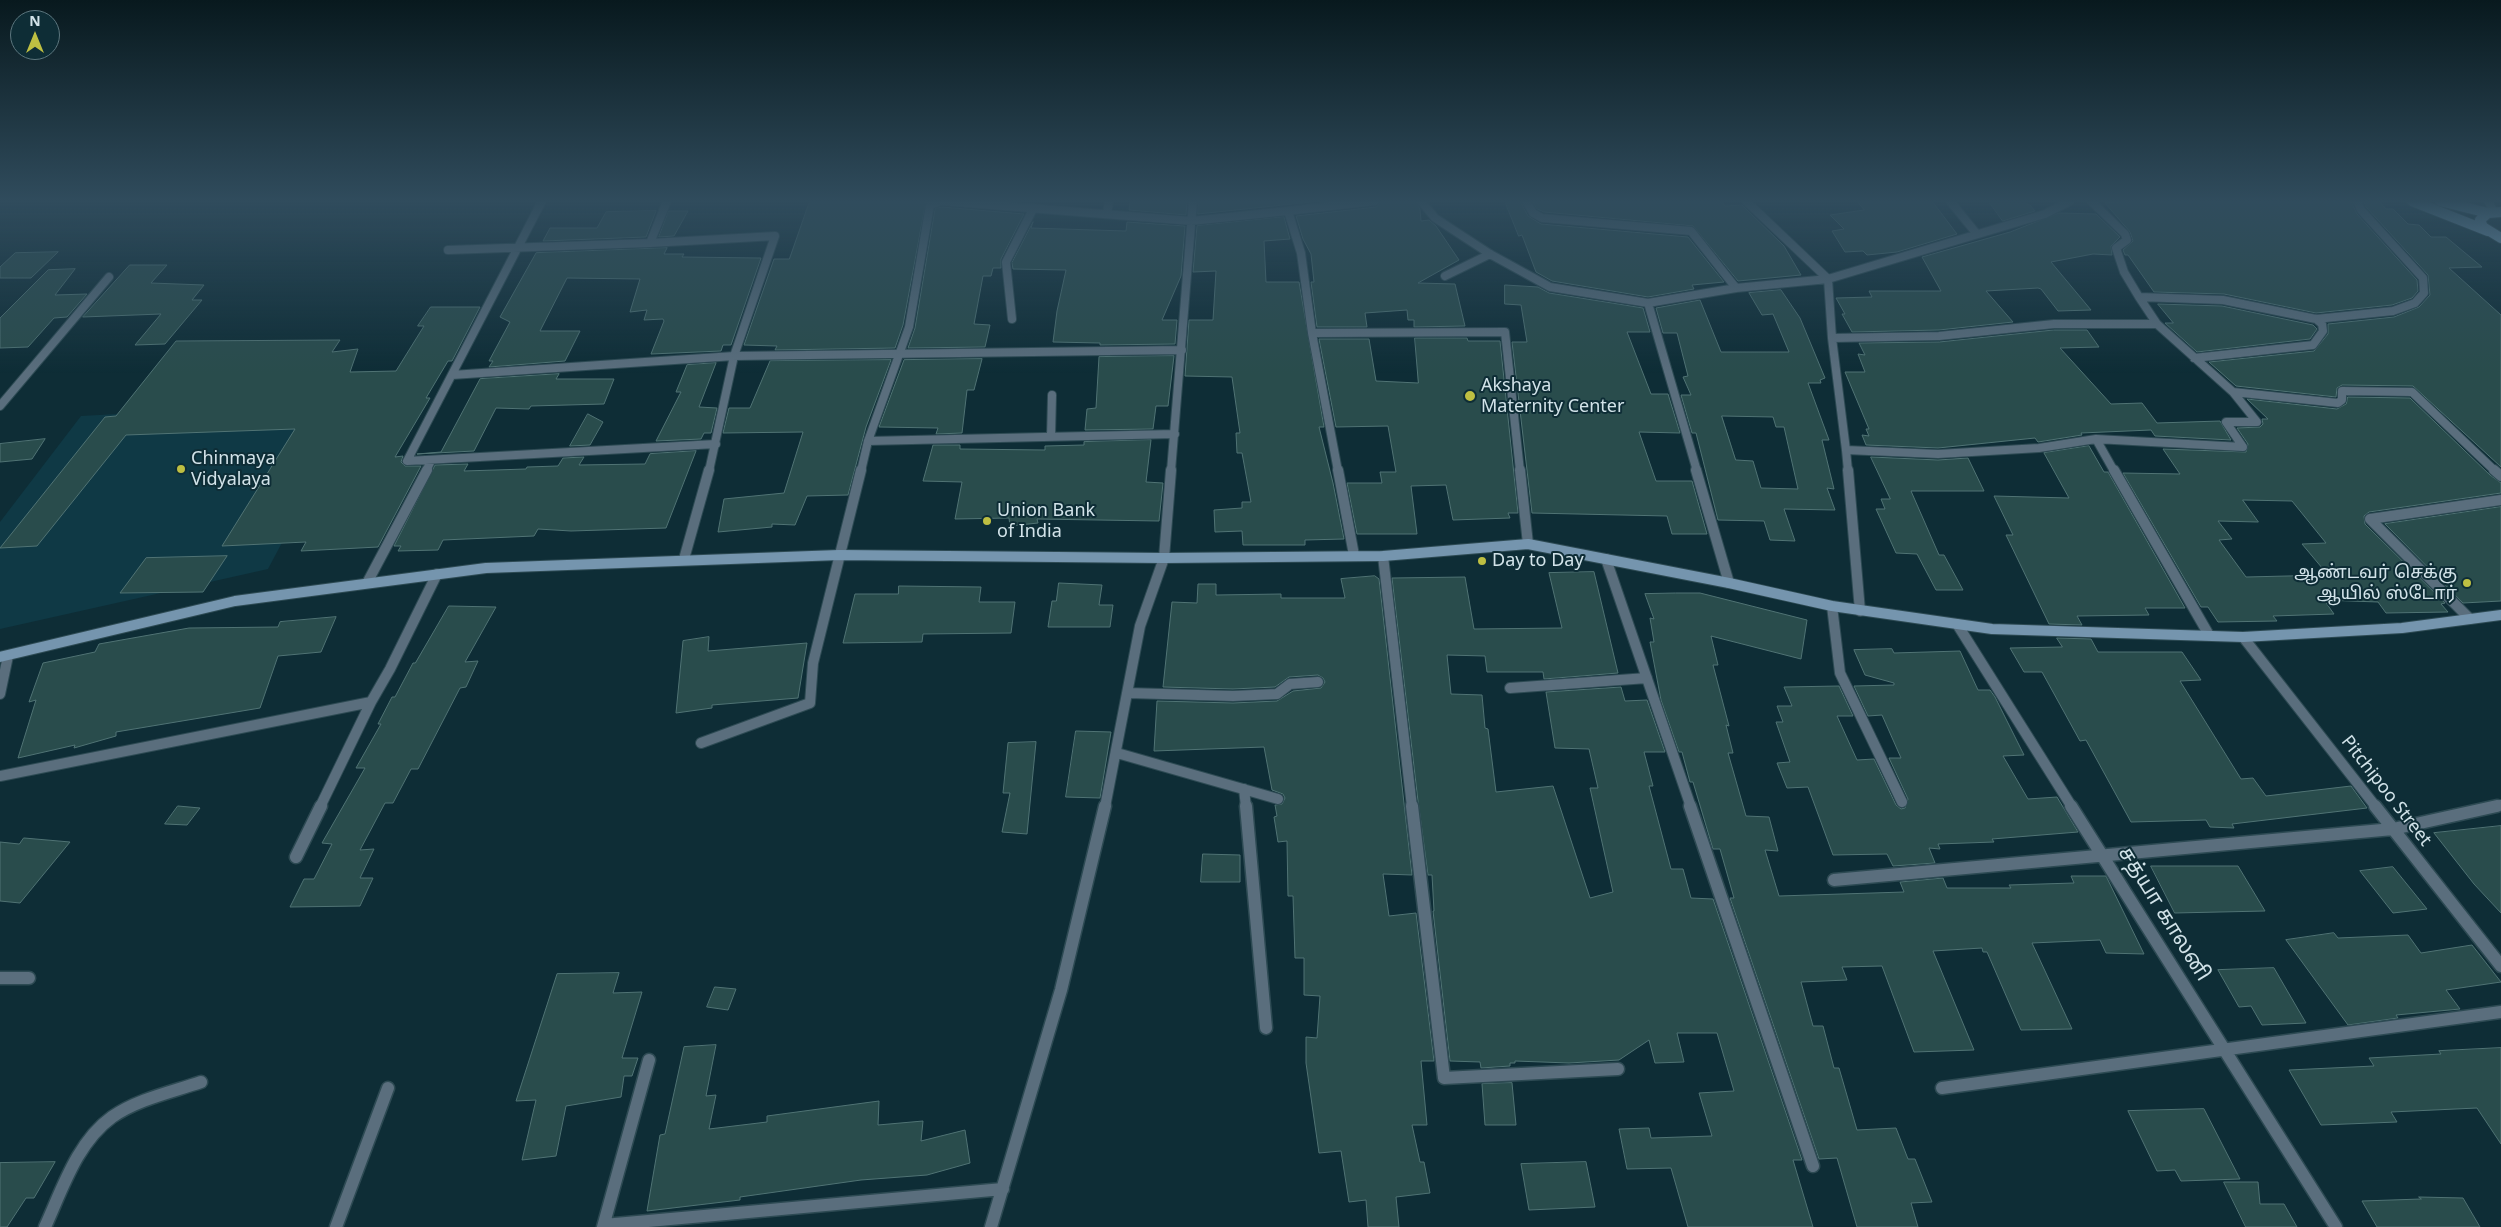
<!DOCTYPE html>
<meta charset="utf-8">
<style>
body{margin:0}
#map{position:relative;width:2501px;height:1227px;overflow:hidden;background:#0e2d36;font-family:"Noto Sans",sans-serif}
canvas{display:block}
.north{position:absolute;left:10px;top:10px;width:50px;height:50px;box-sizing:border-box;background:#0e2d36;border:1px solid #5c767e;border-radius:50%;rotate:0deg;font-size:14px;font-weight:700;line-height:20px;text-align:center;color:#d2e3e9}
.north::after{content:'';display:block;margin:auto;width:18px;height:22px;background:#bebf42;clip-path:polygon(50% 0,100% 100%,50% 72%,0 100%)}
</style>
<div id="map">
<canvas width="2501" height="1227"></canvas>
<div class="north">N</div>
</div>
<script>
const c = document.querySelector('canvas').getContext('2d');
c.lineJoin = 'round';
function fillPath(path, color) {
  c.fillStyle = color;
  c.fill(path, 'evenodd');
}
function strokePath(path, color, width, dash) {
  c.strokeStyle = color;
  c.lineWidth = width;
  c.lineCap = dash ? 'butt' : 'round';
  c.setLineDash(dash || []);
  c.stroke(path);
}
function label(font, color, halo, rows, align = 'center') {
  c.font = font + ' "Noto Sans","Noto Sans Tamil",sans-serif';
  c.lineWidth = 4;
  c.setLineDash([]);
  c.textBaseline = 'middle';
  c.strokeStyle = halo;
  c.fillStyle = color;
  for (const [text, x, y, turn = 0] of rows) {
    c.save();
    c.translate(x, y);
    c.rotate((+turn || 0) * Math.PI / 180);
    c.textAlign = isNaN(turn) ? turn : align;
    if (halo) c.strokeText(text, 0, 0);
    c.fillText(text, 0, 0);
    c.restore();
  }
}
fillPath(new Path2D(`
 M357,401L268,569L0,629V522L81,416Z`), '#0f3945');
const building = new Path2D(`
 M810,201H926L903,325L895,348L775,350L777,346L744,345L774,259H789Z
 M1158,201H1187L1186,215L1129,210L1130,202Z
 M1199,201H1321L1198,214Z
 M1381,201H1415L1420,209L1421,221L1429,220L1436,226L1459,260L1418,283L1455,284L1465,326L1414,327V320H1408L1407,310L1365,313L1367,327H1317L1311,282H1314L1311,254L1303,239L1296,216L1376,207Z
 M1505,201H1520L1528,216L1541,224L1688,237L1724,282L1692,285L1694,289L1648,297L1552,281L1536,272L1522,235L1519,236Z
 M1533,201H1722L1725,206L1742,205L1784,246L1801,275L1738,281L1693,226L1544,212L1537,209Z
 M1857,201H1932L1957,234L1897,252L1867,255L1863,251L1845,252L1832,231L1844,229L1830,215L1864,210Z
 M2145,201H2351L2357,214L2417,280L2418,291L2412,298L2392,305L2316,313L2224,294L2154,292L2128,255H2125L2123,250L2133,241L2130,232L2105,203Z
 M2364,201H2379L2386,209H2393L2408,224L2419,225L2431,237H2446L2482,267L2449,268L2501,315V467L2413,386L2342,385L2337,388L2336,397L2236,386L2209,362L2314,351L2328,334V324L2394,317L2419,307L2430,295L2428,275L2366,207Z
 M1990,203H2025L2030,205L2035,211L2003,221Z
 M942,207L1024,214L1001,259V268H993L991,276H983L974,324L990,325L985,347L908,348L915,328L935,209Z
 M656,211L646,237L543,241L550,228H597L606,212Z
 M669,211H688L674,236L659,237Z
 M2059,213L2096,214L2120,237L2111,246L2112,255L2093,254L2051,262L2091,310L2058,311L2041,289L2038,288L1986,291L2013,322L1939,330L1852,332L1842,314H1845L1836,298L1872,297L1869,291H1941L1922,257L2010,232Z
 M1284,217L1290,239L1264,241L1266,282H1299L1324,427H1319L1333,483L1344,539L1305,540V545H1243L1242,531L1215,532L1214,510L1242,508V502H1251L1242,453H1237L1236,433H1240L1232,377L1185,376L1189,320H1213L1216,271L1193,272L1197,226Z
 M1033,222L1031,228L1126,231L1127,222L1185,226L1181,276L1162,320H1177L1175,344L1100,345V343L1053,342L1057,311L1066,270L1013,269L1012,263Z
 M667,248L664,254H684L682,257L761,258L731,345H723L721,351L651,354L664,321L663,319L644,320L647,310L630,312L640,279L567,278L540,331H580L565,361L489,367L493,361H489L510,322L500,317L536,253Z
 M58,252L31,278H0V267L15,253Z
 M130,265H167L151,283L204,285L192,300H202L165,344L135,345L161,314L83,317Z
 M75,269L55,295L87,294L67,317L54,318L28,347L0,348V318L48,270Z
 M1505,285L1538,287L1549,293L1643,308L1650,332H1627L1651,394H1668L1680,433L1639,432L1656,481H1692L1707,534H1672L1667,516L1532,513L1512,342H1527L1521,305L1505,304Z
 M1781,290L1800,318L1825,378L1820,380L1821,383H1808L1829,440H1822L1834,489L1827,488L1835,510L1784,509L1795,541L1770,540L1764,521L1718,520L1696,433H1692L1681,395H1691L1683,377L1688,376L1677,333H1663L1656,308L1700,300L1721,352H1789L1773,314L1762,315L1749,293ZM1722,416L1773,417L1776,427H1784L1798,489L1761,488L1753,461L1736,460Z
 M2158,304L2222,306L2313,325L2317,329L2310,339L2197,352L2165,323H2173Z
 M431,307H480L452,361H448L426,398H430L395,457L403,456L401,462L405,466H421L378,547L301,551L306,542L222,546L295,429L126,435L37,546L0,548L105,417L116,416L176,341L340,340L332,352L358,349L350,372L396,371L424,326H418Z
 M2054,330H2087L2099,347L2060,348L2111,404L2142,403L2157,423L2220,421L2231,440L2155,436L2151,430L2081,433L2082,435L2038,442L2035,438L1938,448L1866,445L1862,435L1869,436L1866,429H1869L1845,372H1865L1858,354L1865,355L1859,343L1939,342Z
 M1415,338H1467L1468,341H1500L1518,513H1508L1510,518L1453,520L1446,485L1411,486L1417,534H1357L1347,483H1382L1380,472H1396L1388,426L1336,427L1319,339H1369L1376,381L1418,383Z
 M1174,356L1168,406H1156L1153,429L1085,430L1087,409L1096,408L1099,357Z
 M982,359L974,390H967L962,433L936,434L938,428L879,427L904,360Z
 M891,360L866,427L848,495L807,496L795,525L772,524V527L718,532L724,499L784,493L803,432L723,433L729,408H750L770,361Z
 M716,363L699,407L717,408L711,433H704L701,439L656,441L681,392H676L687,365Z
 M559,374L556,379H614L604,404L531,406L529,409L496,408L474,451L417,454L441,452L480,379Z
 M2348,397L2410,398L2490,475L2501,483V493L2369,512L2364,516L2365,524L2445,603L2441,604L2448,612L2386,613L2378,602L2324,600L2334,614L2273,616L2277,621L2218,622L2208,607H2201L2123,473L2180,474L2163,449L2246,452L2248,444L2237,428L2260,427L2263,424L2262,419H2268L2247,399L2337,409L2346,404ZM2243,500L2292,501L2326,543L2302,544L2328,575L2246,577L2219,540L2232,539L2218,521L2258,522Z
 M588,414L603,422L590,445L570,446Z
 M45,439L32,459L0,462V444Z
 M1151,440L1146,482L1163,483L1159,521L1037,519L1038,523L1010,526L1009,518L955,519L962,482L923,481L933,445H960V449L1045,450V446L1084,445V442Z
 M2089,446L2104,472H2108L2185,608H2145L2149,615L2077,616L2082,625L2049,624L2006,535H2013L1994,496L2069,498L2044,453Z
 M696,451L666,528L571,531L538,529L534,536L443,540L438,550L398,551L401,546H394L435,465L468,464L464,471L526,469L527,467L558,466L563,458L584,457L579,465L645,464L650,454Z
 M1871,457L1938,460L1968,458L1984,491H1911L1939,555H1944L1963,590H1936L1917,554L1896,553L1876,509H1885L1881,499H1890Z
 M2501,507V601L2463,603L2385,524Z
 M227,556L203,592L120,593L146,558Z
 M1594,572L1618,673L1544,679L1543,672H1487L1485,656L1447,655L1451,694L1482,695L1485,728L1488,729L1496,792L1553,786L1590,898L1613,892L1590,788H1598L1589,749L1555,748L1546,692L1621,687L1625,701L1647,700L1665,752H1644L1653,786H1649L1671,869H1683L1691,898L1713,899L1802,1160H1793L1813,1227H1688L1671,1168L1627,1169L1619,1129L1649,1128L1651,1138L1712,1136L1699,1093L1734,1091L1717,1033H1677L1684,1062L1655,1063L1649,1040L1619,1060L1569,1063L1515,1061V1063H1510V1066L1481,1068L1480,1062L1450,1061L1433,911H1434L1432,875H1428L1418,801L1392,578L1465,577L1474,629L1562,628L1549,573Z
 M1375,576L1379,579L1412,875L1383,874L1389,916L1416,913L1434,1061H1421L1427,1125H1412L1420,1162H1424L1430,1193L1396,1197L1399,1227H1368L1366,1200L1349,1202L1341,1151L1319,1153L1306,1063V1037L1317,1038L1320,996L1304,995V958H1295L1293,896H1288L1287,841L1278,842L1274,817L1277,816L1275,805L1282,804L1285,798L1283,794L1272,790L1264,747L1154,751L1157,701L1233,703L1277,701L1293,691L1321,688L1325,682L1323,678L1318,675L1289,677L1275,687L1233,689L1163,687L1172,602L1197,603L1198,584H1216V595L1281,594V598H1345L1341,579Z
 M1059,583L1102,585L1099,605H1113L1110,627H1048L1052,601H1056Z
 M899,586L981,587L979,602H1015L1011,633L923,634L922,642L843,643L855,594H898Z
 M1676,593H1700L1807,620L1801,659L1711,636L1718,665H1713L1729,726L1726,725L1733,753H1728L1746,816L1769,817L1778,851L1765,850L1779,896L1904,892L1900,882L1943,878L1947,888H2011L2009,885L2074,883L2071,876H2106L2144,954L2106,953L2100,940L2032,943L2072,1029L2021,1030L1987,952H1983L1982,948L1933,951L1974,1050L1914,1052L1882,966L1842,967L1847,980L1801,982L1813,1026H1823L1834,1068H1839L1857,1130L1896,1128L1908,1159H1915L1932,1202L1911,1203L1918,1227H1857L1837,1158L1819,1159L1730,898H1734L1720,849H1713L1693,782H1690L1682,752H1679L1661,700L1650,642H1654L1650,618L1654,619L1645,594Z
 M449,606L496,607L465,662L478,661L466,687L460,688L418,769H411L393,803H385L360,850L374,849L360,878H373L360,906L290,907L304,879H314L332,844L322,843L365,768H356L381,724H378L392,697H395L413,663H415Z
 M336,617L321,652L278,656L260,708L116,732V736L74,748L75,745L18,758L36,700L29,702L43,663L95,652L99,644L189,628L278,627L280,622Z
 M709,637L708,651L807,643L798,698L712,705V708L676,713L683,641Z
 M2057,638L2091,639L2098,652H2182L2201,680L2180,681L2241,779L2253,778L2266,796L2351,786L2367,808L2232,824L2234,828L2210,827L2206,820L2131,822L2086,740L2080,741L2042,672H2024L2010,648L2062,647Z
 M1892,649L1894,653L1960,651L1978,690H1990L1995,697L2024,755L2003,756L2028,799L2057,797L2078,832L1992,839L1994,842L1938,844L1940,849L1929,848L1935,863L1893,866L1887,854L1833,855L1808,787L1787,788L1777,763L1790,762L1776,722H1783L1777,706H1792L1784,687L1839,686L1853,716H1837L1857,760L1874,759L1896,805L1901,809L1905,808L1908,799L1889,758H1901L1882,715L1868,716L1854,686L1894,685V683L1865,675L1854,650Z
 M1076,731L1111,732L1100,798L1066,797Z
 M1036,742L1027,834L1002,832L1010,793H1003L1008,743Z
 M178,806L200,808L187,825L165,824Z
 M2501,826V913L2474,884L2434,833Z
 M24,838L70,842L20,903L0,901V842L19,844Z
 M1203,854L1240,855V882H1201Z
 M2151,866H2238L2265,911L2175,913Z
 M2393,867L2427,909L2393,913L2360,871Z
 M2334,933L2338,938L2408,935L2421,953L2472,945L2501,982L2446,990L2460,1009L2396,1015L2398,1018L2348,1025L2286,940Z
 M2274,968L2306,1023L2262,1025L2251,1006L2239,1007L2218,970Z
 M619,973L613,993L642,992L622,1058H638L632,1076H624L621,1097L566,1106L556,1156L522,1160L536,1100L516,1101L557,974Z
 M715,987L736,989L728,1010L707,1007Z
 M716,1045L706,1096L716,1095L709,1129L767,1122V1116L879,1101L878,1125L923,1121L921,1141L965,1130L970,1163L927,1175L861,1180L740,1197V1200L647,1211L660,1135L665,1134L684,1047Z
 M2501,1048V1144L2477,1108L2391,1112L2397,1122L2321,1125L2289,1070L2374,1066L2369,1058L2441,1054L2439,1051Z
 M1512,1083L1516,1125H1485L1482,1084Z
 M2204,1109L2240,1179L2181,1181L2175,1170L2157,1171L2128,1111Z
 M55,1162L34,1198H26L7,1227H0V1163Z
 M1586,1162L1595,1207L1529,1210L1521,1164Z
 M2224,1182H2258L2260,1204H2284L2297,1227H2246Z
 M2419,1197L2463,1198L2480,1227H2377L2362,1201L2421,1199Z`);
fillPath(building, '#294c4c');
strokePath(building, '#507374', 1);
const streetFar2 = new Path2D(`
 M542,201L407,461L716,444
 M667,201L650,243L775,236L734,356L709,471
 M1421,201L1435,218L1490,254L1550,287L1648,303L1736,288L1828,279L2045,214L2070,201
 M1526,201L1533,213L1542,218L1691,231L1736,288
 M1746,201L1828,279L1832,338L1846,450L1938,454L2039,448L2096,439L2114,471
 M1950,201L1976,233
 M2091,201L2125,234L2127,240L2116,248L2124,272L2139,297
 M2357,201L2361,210L2423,278L2424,293L2415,303L2393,311L2316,319L2223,300L2139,297L2157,324L2233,392L2338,403L2342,400V391L2412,392L2495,471
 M1107,214L1109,201
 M448,250L650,243
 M1445,276L1490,254
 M1648,303L1697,471
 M1012,319L1006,262L1033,209
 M1312,333L1505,332L1520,471
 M1832,338L1939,336L2054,324H2157
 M2194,358L2313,345L2323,331L2322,324L2316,319
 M452,375L734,356L1182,350
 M0,406L109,277
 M1051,437L1052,395
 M2096,439L2243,447L2226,422H2257L2233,392
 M868,441L1175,434
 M1846,450L1848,471
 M426,471L431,461
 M861,471L868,441L909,327L930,205L941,201L1191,221L1288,211
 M1171,471L1193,201
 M1338,471L1312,333L1301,253L1288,211L1375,201`);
const streetFar1 = new Path2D(`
 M1338,470L1354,555
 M1520,470L1528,544
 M1696,470L1729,583
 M1848,470L1860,611
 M2114,470L2209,635
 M2494,470L2501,476
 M1383,556L1412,807
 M684,559L709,470
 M1606,559L1691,807
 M367,583L427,470
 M1832,606L1840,673L1902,802
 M2470,619L2370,519L2501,500
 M1957,624L2072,807
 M2243,637L2376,807
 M1510,688L1647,678
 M1128,693L1233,696L1277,694L1290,684L1318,682
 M0,694L8,656
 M371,702L390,669L437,574
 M701,743L810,703L813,663L861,470
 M1117,753L1278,799
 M0,776L371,702L320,807
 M1244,789L1246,807
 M1105,807L1140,626L1164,558L1171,470
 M2492,807L2501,805`);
const street = new Path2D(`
 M1246,806L1266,1028
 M1412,806L1444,1078L1618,1069
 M1690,806L1813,1166
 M2071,806L2336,1227
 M2375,806L2501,966
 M296,857L321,806
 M1834,880L2393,829L2497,806
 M0,978H29
 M1942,1088L2501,1012
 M604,1225L1003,1189
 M45,1227C62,1190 77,1142 112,1117C138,1099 172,1092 201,1082
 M336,1227L388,1088
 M603,1227L649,1060
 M991,1227L1061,990L1105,806`);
const secondaryFar1 = new Path2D(`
 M2488,201L2494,212`);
const secondary = new Path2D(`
 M0,657L235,601L486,568L839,555L1164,558L1383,556L1528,544L1729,583L1832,606L1992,629L2243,637L2402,628L2501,615`);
const primary = new Path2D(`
 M2412,201L2488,231
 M2440,201L2488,213
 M2501,212L2488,213L2480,220L2483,227L2501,238`);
strokePath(streetFar2, '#2d4a53', 10);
strokePath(streetFar1, '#2d4a53', 12);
strokePath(street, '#2d4a53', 15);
strokePath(secondaryFar1, '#2d4a53', 10);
strokePath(secondary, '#2d4a53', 12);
strokePath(primary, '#2d4a53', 12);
strokePath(streetFar2, '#5a6e7d', 8);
strokePath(streetFar1, '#5a6e7d', 10);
strokePath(street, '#5a6e7d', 12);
strokePath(secondaryFar1, '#7595ae', 8);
strokePath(secondary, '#7595ae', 10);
strokePath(primary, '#8ab3d3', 10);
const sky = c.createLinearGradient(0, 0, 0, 373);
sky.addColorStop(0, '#08191e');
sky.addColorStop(0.54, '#304c5d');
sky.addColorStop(1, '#304c5d00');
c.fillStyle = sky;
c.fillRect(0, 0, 2501, 373);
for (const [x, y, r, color] of [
 [1470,396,6,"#bebf42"],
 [181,469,5,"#bebf42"],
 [987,521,5,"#bebf42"],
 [1482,561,5,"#bebf42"],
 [2467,583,5,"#bebf42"]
]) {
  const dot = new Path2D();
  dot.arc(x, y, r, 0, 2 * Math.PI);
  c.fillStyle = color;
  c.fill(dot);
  strokePath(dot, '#0e2d36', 2);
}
label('18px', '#d2e3e9', '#0e2d36', [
 ["Akshaya",1481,386],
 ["Maternity Center",1481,407],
 ["Chinmaya",191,459],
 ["Vidyalaya",191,480],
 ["Union Bank",997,511],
 ["of India",997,532],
 ["Day to Day",1492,561],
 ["ஆண்டவர் செக்கு",2457,573,"right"],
 ["ஆயில் ஸ்டோர்",2457,594,"right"]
], 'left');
label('18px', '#d2e3e9', '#0e2d36', [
 ["Pitchipoo Street",2386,791,52]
]);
label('21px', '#d2e3e9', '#0e2d36', [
 ["சத்யா காலனி",2164,914,58]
]);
</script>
